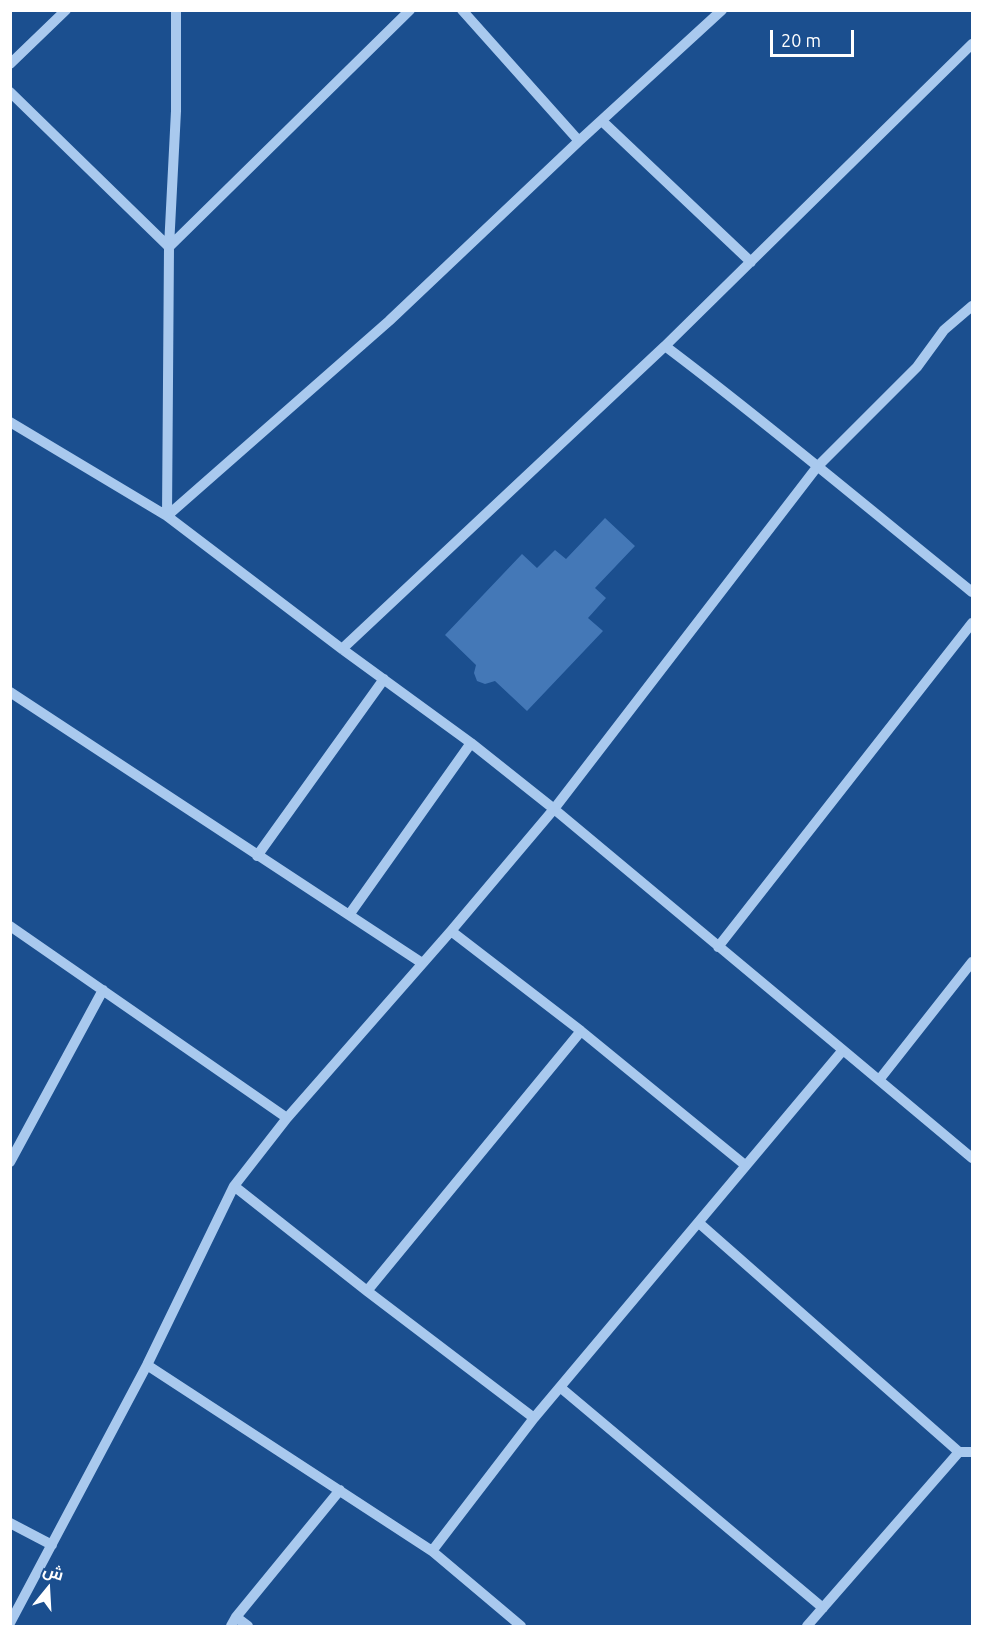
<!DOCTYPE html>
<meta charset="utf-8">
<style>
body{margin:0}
#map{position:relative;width:983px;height:1637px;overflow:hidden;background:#1b4f8f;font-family:Ubuntu,Cairo,sans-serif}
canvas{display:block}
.frame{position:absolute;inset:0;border:12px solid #fff;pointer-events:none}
.north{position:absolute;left:18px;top:1559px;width:60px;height:60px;-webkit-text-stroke:4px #1b4f8f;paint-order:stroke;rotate:18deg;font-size:16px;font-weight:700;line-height:24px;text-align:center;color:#fff}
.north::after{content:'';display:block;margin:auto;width:21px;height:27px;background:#fff;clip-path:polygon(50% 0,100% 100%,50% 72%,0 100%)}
.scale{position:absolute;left:770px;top:30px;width:84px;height:27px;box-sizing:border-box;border:3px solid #fff;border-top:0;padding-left:8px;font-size:18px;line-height:21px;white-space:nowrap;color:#fff;-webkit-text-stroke:4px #1b4f8f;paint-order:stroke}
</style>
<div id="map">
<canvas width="983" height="1637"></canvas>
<div class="frame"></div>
<div class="north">ش</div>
<div class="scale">20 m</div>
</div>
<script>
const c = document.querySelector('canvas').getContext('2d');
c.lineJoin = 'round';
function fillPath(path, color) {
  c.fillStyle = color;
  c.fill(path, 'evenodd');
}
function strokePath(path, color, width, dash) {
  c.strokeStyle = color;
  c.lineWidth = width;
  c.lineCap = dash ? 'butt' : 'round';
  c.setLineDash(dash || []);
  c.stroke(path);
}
fillPath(new Path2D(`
 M605,518L635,546L595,588L606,598L588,618L603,631L527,711L495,681L485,684L477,681L474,673L476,665L445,635L522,554L537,568L555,550L566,559Z`), '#4478b7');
strokePath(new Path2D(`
 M176,10V111L169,247L167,516L342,649L471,743L554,809L843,1050
 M462,10L579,141
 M10,64L66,10
 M10,92L169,247L410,10
 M602,121L751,262
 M665,346C770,425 870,510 972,592
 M10,422L167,516L389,321L579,141L722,10
 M342,649L665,346L972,44
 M10,692L422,963
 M257,856L384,679
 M349,915L471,743
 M10,926L287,1118
 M451,931L581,1031L745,1165
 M718,947L972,623
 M879,1080L972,962
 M10,1162L103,990
 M234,1186L367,1291L534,1418
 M699,1223L959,1452H972
 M367,1291L581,1031
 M147,1365L432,1551L521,1626
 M561,1388L823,1608
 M10,1523L52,1545
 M432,1551L534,1418L843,1050L972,1158
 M236,1617L248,1626
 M10,1623L147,1365L234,1186L287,1118L451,931L554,809L817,467L917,367L944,330L972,306
 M231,1626L236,1617L340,1490
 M807,1626L959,1452`), '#a9c9ee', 10);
</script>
